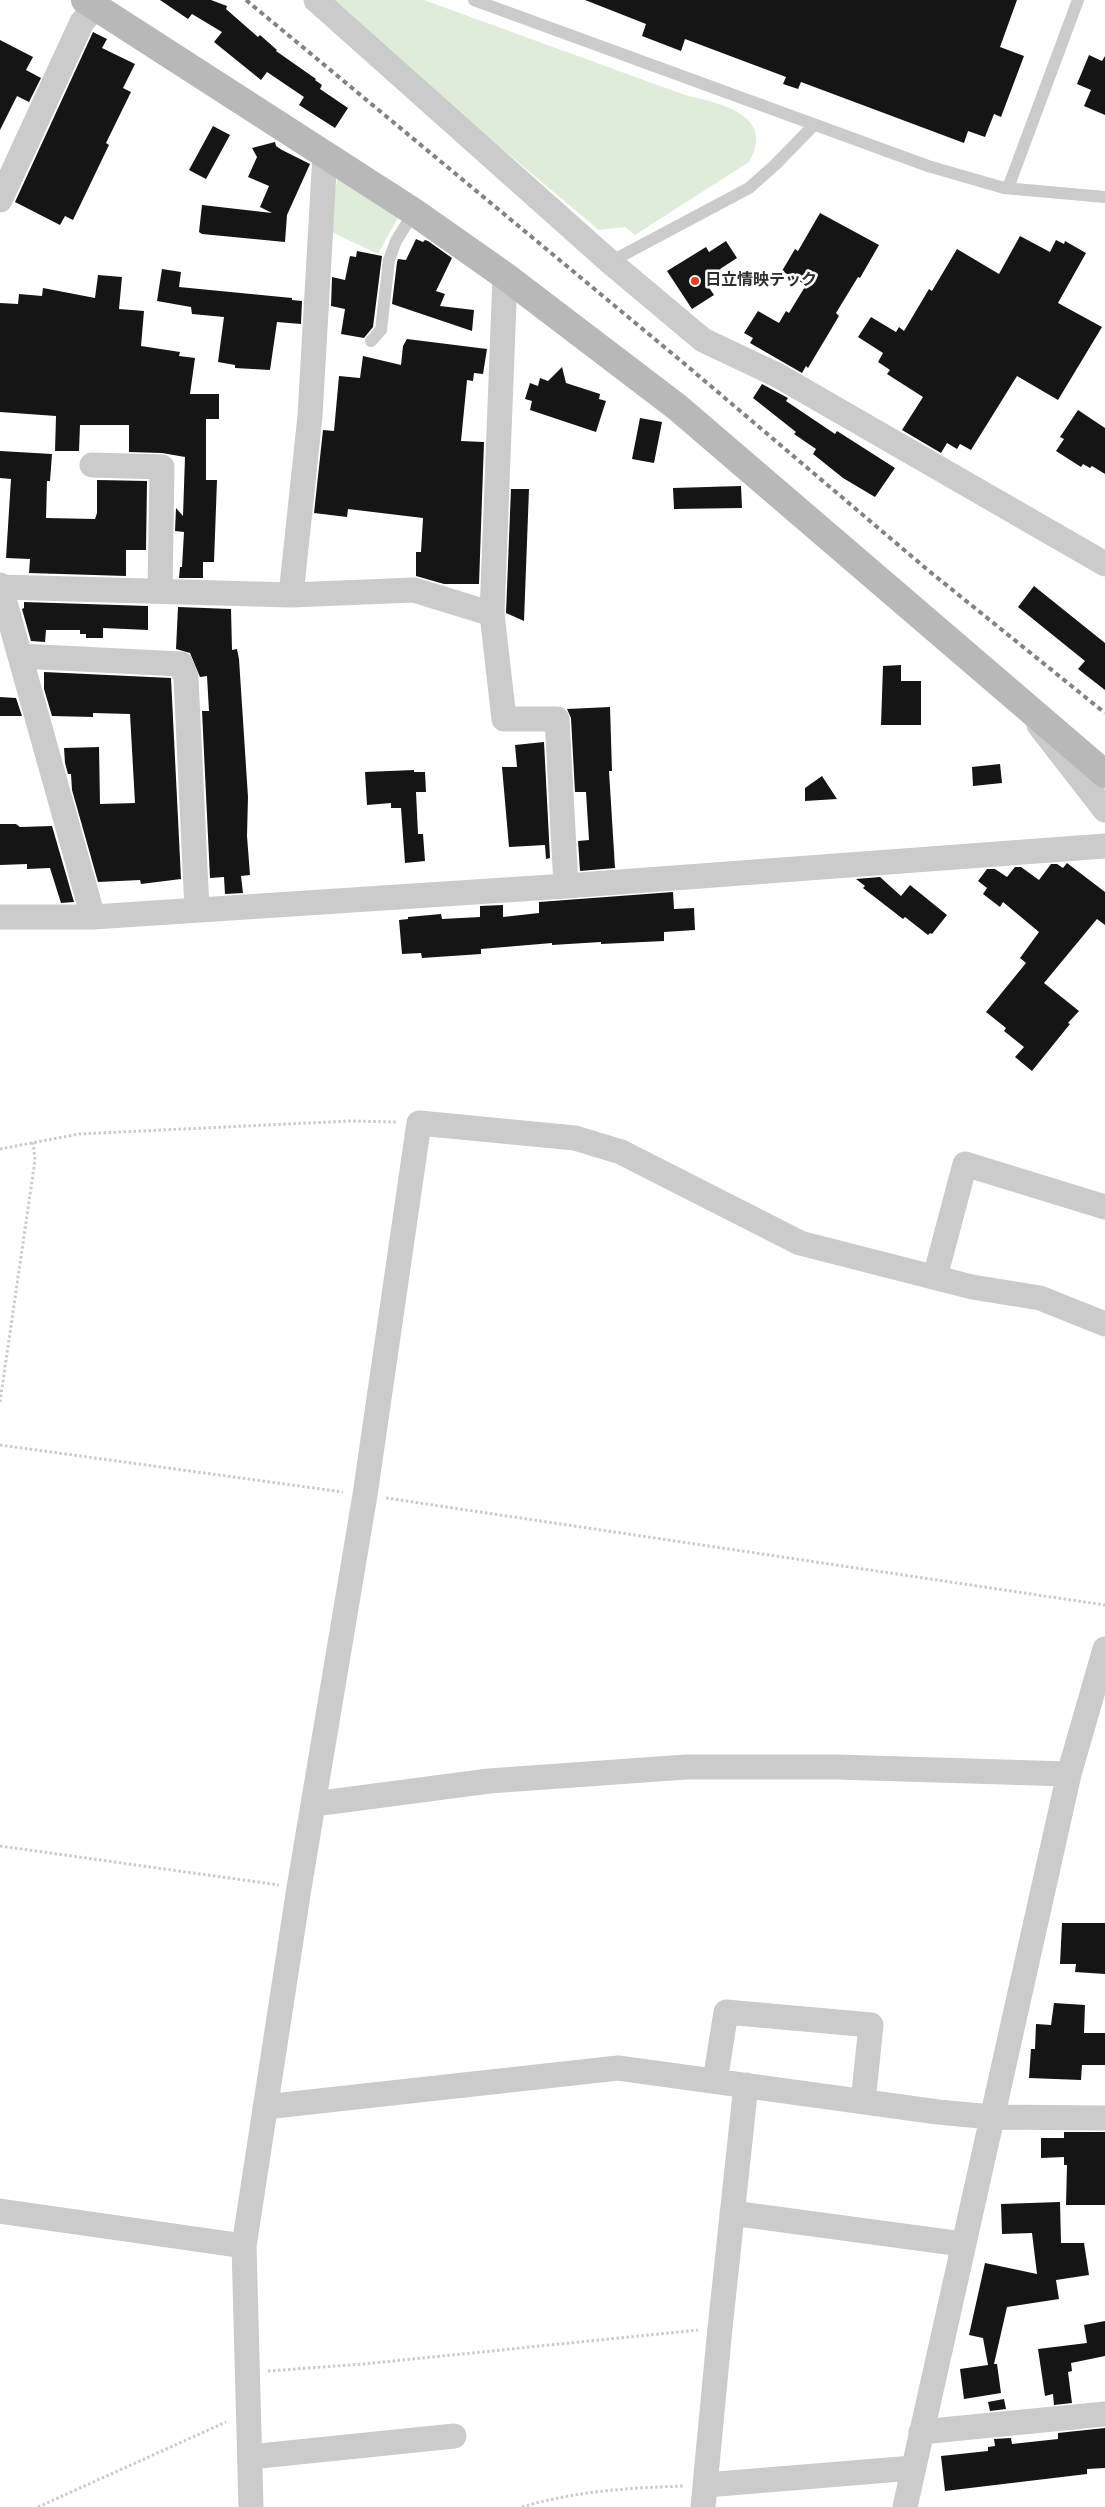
<!DOCTYPE html>
<meta charset="utf-8">
<style>
body{margin:0}
canvas{display:block;background:#fff}
</style>
<canvas width="1105" height="2507"></canvas>
<script>
const c = document.querySelector('canvas').getContext('2d');
c.lineJoin = 'round';
function fillPath(path, color) {
  c.fillStyle = color;
  c.fill(path, 'evenodd');
}
function strokePath(path, color, width, dash) {
  c.strokeStyle = color;
  c.lineWidth = width;
  c.lineCap = dash ? 'butt' : 'round';
  c.setLineDash(dash || []);
  c.stroke(path);
}
function label(font, color, halo, rows, align = 'center') {
  c.font = font + ' Helvetica,"Noto Sans JP",sans-serif';
  c.lineWidth = 5;
  c.setLineDash([]);
  c.textBaseline = 'middle';
  c.strokeStyle = halo;
  c.fillStyle = color;
  for (const [text, x, y, turn = 0] of rows) {
    c.save();
    c.translate(x, y);
    c.rotate((+turn || 0) * Math.PI / 180);
    c.textAlign = isNaN(turn) ? turn : align;
    if (halo) c.strokeText(text, 0, 0);
    c.fillText(text, 0, 0);
    c.restore();
  }
}
fillPath(new Path2D(`
 M324,0H424L685,95C718,103 777,114 749,162L635,235L625,227L599,230Z
 M338,176L399,216L378,254L327,230Z`), '#e0ecda');
fillPath(new Path2D(`
 M160,0H211L227,6L226,9L258,37L260,35L277,50L276,51L316,79L315,80L322,85L320,89L348,108L335,128L299,105L304,97L267,72L261,80L214,42L222,32L192,14L188,19Z
 M585,0H1017L1000,47L1024,56L1001,117L994,114L985,137L968,131L964,143L801,82L798,89L783,84L786,77L685,39L681,51L642,36L646,24Z
 M93,32L107,39L102,48L135,64L123,88L131,92L106,143L109,145L73,220L65,216L60,225L15,202Z
 M0,40L33,57L26,70L41,78L29,102L17,96L0,130Z
 M1089,55L1102,61L1105,56V115L1084,106L1091,90L1077,84Z
 M213,126L230,135L206,179L189,170Z
 M275,142L276,146L282,150L310,164L287,215L285,242L202,234L199,232L202,205L272,213L260,207L269,186L248,177L257,157L252,148Z
 M820,213L879,245L860,278L858,277L836,313L839,316L808,368L806,366L802,373L750,343L753,338L744,333L758,311L779,323L786,311L789,313L806,285L782,271L795,249L798,251Z
 M1020,236L1050,252L1056,240L1064,244L1065,241L1086,253L1058,303L1102,327L1058,400L1017,376L971,450L960,444L957,449L947,443L941,453L902,430L923,397L887,374L890,370L878,362L883,353L858,337L871,317L896,332L899,327L904,331L929,289L932,291L957,249L999,274Z
 M416,239L423,242L425,240L428,241L452,258L436,291L445,294L440,306L474,310L472,331L392,304L397,262L398,259L406,260Z
 M726,241L737,258L720,269L724,276L708,286L714,295L692,309L667,271L706,247L709,252Z
 M357,251L382,256L373,327L364,338L341,334L345,309L331,306L332,277L345,280L350,256L356,257Z
 M162,269L181,272L179,287L292,298V300L302,301L301,324L277,322L270,370L235,368V365L218,362L224,317L192,314L191,307L157,301Z
 M98,275L122,277L119,309L144,311L141,346L180,352L179,356L195,358L190,394H219V419H206V480H217L214,562H203V578H179L180,567H182L184,532L175,531L176,508L183,516L185,457L162,453L129,452V425H80L79,451H55L56,416L0,412V303L18,304L19,294L42,296L43,288L95,298Z
 M407,339L487,349L483,374L474,373L473,381L467,380L461,441L484,442L479,584H444L416,576V552H421L423,518L348,509L347,517L314,513L323,430L334,431L339,376L360,378L363,356L401,365L403,346Z
 M562,367L566,383L600,394L599,399L606,401L596,432L530,410L532,401L525,399L530,383L538,386L540,378L548,381Z
 M762,384L788,398L786,401L835,434L837,431L895,468L875,497L843,478L813,454L816,449L794,434L796,432L753,398Z
 M1078,410L1105,428V474L1092,466L1090,468L1083,464L1081,467L1056,451L1064,439L1060,437Z
 M640,418L662,422L654,463L632,459Z
 M0,451L52,454L50,481H47L46,518L95,519L97,513V480L147,481L146,550H126V576L29,573L30,559L6,558L11,479L0,478Z
 M741,486L742,508L674,509L673,488Z
 M511,489H529L524,621L506,613Z
 M1034,586L1105,643V690L1078,669L1085,661L1018,607Z
 M24,602L148,606V630L103,628V638H86V634H80V630H46L45,642L31,641L22,609L24,608Z
 M178,607L231,609L232,650L237,649L239,659L248,797L247,836L250,875L241,876L243,893L225,894L224,877L210,878L202,711H209L207,676L200,677L190,653L176,649Z
 M901,665V681H921V725H881L883,666Z
 M44,672L171,678L181,879L141,884L140,880L98,882L72,790L71,774H68L65,763L64,748L99,747L100,804L135,803L130,714L93,713V717L52,716L44,689Z
 M0,697L16,698L22,716H0Z
 M610,707L612,771H609L615,868L580,871L578,841L589,840L586,792H575L571,718L567,709Z
 M544,742L550,858L546,859L545,845L509,847L502,767H517L515,745Z
 M1000,764L1002,783L973,786L972,767Z
 M414,770V772H425L426,792H416L418,834H423L425,861L405,863L401,808H391V803L367,805L365,772Z
 M822,776L837,799L805,801V788Z
 M0,824H16L20,827L52,826L74,902L61,903L50,868L27,869V864L0,865Z
 M1067,863L1105,892V925L1097,919L1044,983L1079,1011L1068,1023L1070,1024L1032,1071L1015,1057L1024,1047L1004,1031L1006,1028L986,1012L1026,963L1020,958L1039,932L1003,902L1000,907L983,894L987,888L978,881L987,869H995L1007,877L1015,867H1021L1039,880L1051,864H1057L1063,868Z
 M880,877L901,896L910,885L947,915L932,934L930,933L928,935L905,917L903,919L863,888L865,886L856,879Z
 M673,892L674,909L694,908L695,930L664,932V941L601,944V942L552,945V943L481,949V954L422,958L421,953L402,954L399,920L408,919V917L441,914L442,919L480,917V906L503,905V917L539,913V902Z
 M1062,1923H1105V1974L1075,1972L1076,1964H1060Z
 M1054,2003L1085,2005L1084,2033H1105V2065H1082L1081,2080L1029,2078L1031,2049H1035L1036,2024L1051,2025Z
 M1064,2132H1105V2205H1066L1067,2165H1064V2157L1041,2158V2138H1064Z
 M1060,2202L1061,2243H1084L1089,2275L1056,2280L1059,2299L1007,2307L994,2364H997L1001,2393L964,2399L960,2369L988,2365L983,2338L969,2335L985,2263L1037,2274L1032,2233L1002,2234L1001,2204Z
 M1105,2321V2356L1071,2363L1072,2371L1068,2372L1072,2403L1054,2405L1053,2394L1045,2396L1038,2349L1087,2343L1084,2325Z
 M1004,2399L1006,2409L990,2411L988,2402Z
 M1105,2428V2468L1087,2469V2474L945,2491L941,2456L988,2451V2447L995,2446L994,2439L1011,2438L1012,2444L1058,2439V2433Z`), '#151515');
strokePath(new Path2D(`
 M0,1149L79,1134L350,1121L396,1122
 M0,1402L35,1160L33,1141
 M0,1445L343,1492
 M386,1498L1105,1605
 M0,1846L279,1885
 M268,2371L363,2364L698,2330
 M38,2507L226,2422
 M522,2507C575,2491 628,2488 683,2486`), '#cbcbcb', 3, [2.5, 2.5]);
strokePath(new Path2D(`
 M474,0L928,166L1004,188L1105,197
 M1008,188L1078,0
 M610,262L749,188L775,165L813,126
 M371,341L381,330L389,260L396,241L414,212`), '#cbcbcb', 12);
strokePath(new Path2D(`
 M316,0L610,262L703,340L777,375L1105,564
 M0,200L82,22L96,7
 M505,276L492,614L504,719H557L566,886
 M92,465L162,467L160,591
 M0,585L93,917
 M0,587L291,595L414,590L492,614
 M291,595L310,416L325,154
 M20,656L181,664L186,678L197,910
 M1039,725L1105,810
 M0,917H93L566,886L1105,846
 M935,1277L965,1164L1105,1207
 M314,1804L489,1781L686,1767H837L1069,1774
 M715,2081L726,2012L871,2025L863,2102
 M265,2107L618,2068L938,2112L991,2117L1105,2118
 M0,2211L244,2246
 M732,2213L962,2244
 M921,2432L1105,2414
 M250,2457L454,2436
 M706,2485L913,2468
 M251,2507L244,2246L299,1888L365,1495L419,1123L575,1138L621,1152L800,1243L972,1287L1040,1298L1105,1324
 M703,2507L720,2328L746,2085
 M905,2507L1069,1774L1105,1649`), '#cbcbcb', 25);
strokePath(new Path2D(`
 M85,0L414,212L505,276L677,407L1105,774`), '#b8b8b8', 28);
strokePath(new Path2D(`
 M246,0L680,360L929,571L1105,713`), '#838383', 4, [5, 4]);
for (const [x, y, r, color] of [
 [695,281,5,"#f43920"]
]) {
  const dot = new Path2D();
  dot.arc(x, y, r, 0, 2 * Math.PI);
  c.fillStyle = color;
  c.fill(dot);
  strokePath(dot, '#fff', 2);
}
label('bold 16px', '#2e2e2e', '#fff', [
 ["日立情映テック",705,281]
], 'left');
</script>
